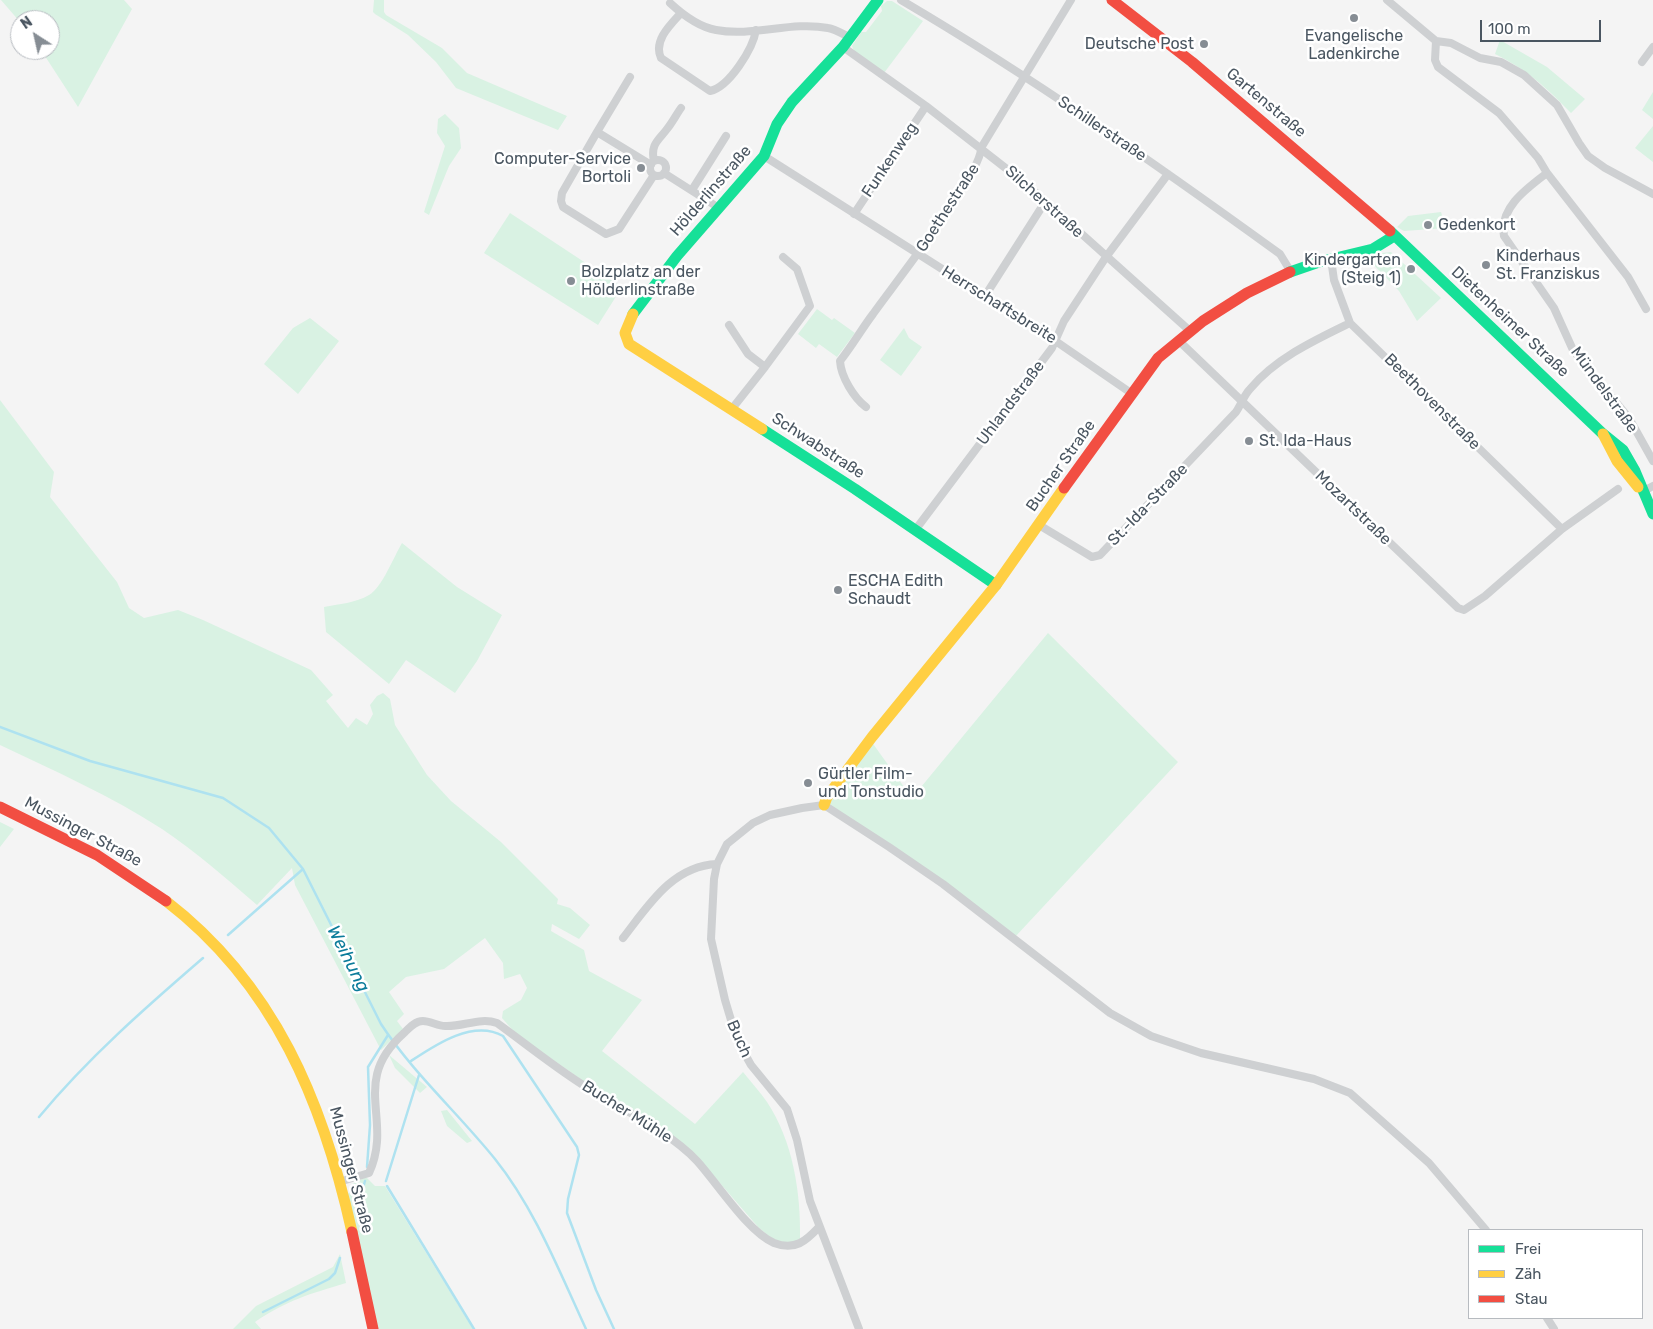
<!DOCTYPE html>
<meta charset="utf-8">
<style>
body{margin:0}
#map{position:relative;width:1653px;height:1329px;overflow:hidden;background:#f4f4f4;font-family:Rubik,sans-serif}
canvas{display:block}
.legend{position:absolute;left:1468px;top:1229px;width:175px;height:90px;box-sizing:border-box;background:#fff;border:1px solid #b7bbc0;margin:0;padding:6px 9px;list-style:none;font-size:15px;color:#4a5661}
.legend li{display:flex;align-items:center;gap:10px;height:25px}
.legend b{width:25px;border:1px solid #b7bbc0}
.north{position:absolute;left:10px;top:10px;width:50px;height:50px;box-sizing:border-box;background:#fff;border:1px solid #b7bbc0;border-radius:50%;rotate:325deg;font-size:14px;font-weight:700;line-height:20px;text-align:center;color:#4a5661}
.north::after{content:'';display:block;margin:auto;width:18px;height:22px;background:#868d94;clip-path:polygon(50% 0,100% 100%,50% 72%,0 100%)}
.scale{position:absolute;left:1480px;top:20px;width:121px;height:22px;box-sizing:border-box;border:2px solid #4a5661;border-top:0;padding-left:6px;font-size:15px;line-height:18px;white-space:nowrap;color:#4a5661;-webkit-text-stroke:4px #fff;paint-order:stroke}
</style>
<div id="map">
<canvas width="1653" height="1329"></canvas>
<ul class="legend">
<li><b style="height:6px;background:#16e098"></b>Frei</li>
<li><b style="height:6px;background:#ffcf43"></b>Zäh</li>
<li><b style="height:6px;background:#f24e42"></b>Stau</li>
</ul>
<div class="north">N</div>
<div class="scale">100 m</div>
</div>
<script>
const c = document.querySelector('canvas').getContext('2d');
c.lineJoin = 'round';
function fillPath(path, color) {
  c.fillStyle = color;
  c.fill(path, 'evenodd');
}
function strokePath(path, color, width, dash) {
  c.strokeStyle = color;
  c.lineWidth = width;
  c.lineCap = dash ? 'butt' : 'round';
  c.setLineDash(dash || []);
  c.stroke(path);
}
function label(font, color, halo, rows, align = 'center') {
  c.font = font + ' Rubik,sans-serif';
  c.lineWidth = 5;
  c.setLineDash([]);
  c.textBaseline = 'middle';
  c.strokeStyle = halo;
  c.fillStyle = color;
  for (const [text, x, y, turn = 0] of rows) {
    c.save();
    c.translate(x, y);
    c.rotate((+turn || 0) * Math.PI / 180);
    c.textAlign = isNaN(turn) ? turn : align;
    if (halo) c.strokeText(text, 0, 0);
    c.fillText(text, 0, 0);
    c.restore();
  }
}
fillPath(new Path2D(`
 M1,0H124L132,9L78,107L41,50H50V20L20,22Z
 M374,0H384V12L386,15L442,48L467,73L567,116L558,130L456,88L436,62L408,35L375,14L373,12Z
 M887,1H892L923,21L884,73L854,51L852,46L861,32H866L882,11L881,6Z
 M1500,40L1547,67L1585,99L1571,113C1546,87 1527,70 1495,54Z
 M1653,92V119L1642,110Z
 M445,114L459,128L461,148L449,166L429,215L424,212L445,146L437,133L438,119Z
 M1653,126V162L1635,148Z
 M1441,212L1446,228L1404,231L1397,227L1408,216Z
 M510,213L622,287L598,325L484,253Z
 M1391,252L1441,298L1417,321L1399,291L1364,255Z
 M817,309L832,320L834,318L855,333L837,357L819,344L816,348L798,334Z
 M310,318L339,341L298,394L264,364L293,328Z
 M904,328L909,338L922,347L901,376L880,360Z
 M0,400L54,472L50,497L117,582L129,608L144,618L178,610L203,620L311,670L333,695L326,701L348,728L356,718L367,725L373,714L370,705L377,696L383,693L390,699L395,725L427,775L451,801L501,842L558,899L557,904L570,908L590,925L579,939L552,924L551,931L584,950L589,971L642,1000L602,1051L695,1124L743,1072C751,1082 760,1092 767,1102C793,1141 801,1193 800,1239C783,1248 773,1240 759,1228L705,1166L516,1034L502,1018L503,1011L521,1000L527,988L520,974L504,979L503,963L485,938L444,969L406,977L389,992L404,1014L397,1021L403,1029L381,1050L295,885L292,868L257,905C226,878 196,852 162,829C111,796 55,771 0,745Z
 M402,543L457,587L502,615L477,661L455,693L406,660L389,684L326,632L324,607C338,604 356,603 369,595C382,588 394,556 402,543Z
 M1048,633L1178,762L1015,937L829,805L831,796L871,741L912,798Z
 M0,822L14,829L0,847Z
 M389,1055L427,1087L420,1093L395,1068Z
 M447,1110L472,1141L467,1143L447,1126L441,1111Z
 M364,1178H367L375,1186H385L473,1329H376L347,1197L352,1184Z
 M340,1254L346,1283C310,1294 287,1300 255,1322L261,1329H233L256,1306L333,1267Z`), '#d9f2e3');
strokePath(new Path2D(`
 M0,727L90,761L223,798L269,828L303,869L381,1024C413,1073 458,1113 495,1159C535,1209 559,1271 586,1329
 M228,935L303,869
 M411,1061C435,1045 473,1019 503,1036L577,1147L579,1155L568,1199L567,1213L596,1290L614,1329
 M39,1117C88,1058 145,1008 203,958
 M367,1167L370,1125L368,1067L388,1035
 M386,1181L419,1075
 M387,1186L474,1329
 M356,1211L365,1181
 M263,1312L329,1279L335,1273L340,1258`), '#aee2f0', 2.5);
strokePath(new Path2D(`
 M901,0C1032,77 1157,165 1280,254L1291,272
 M1387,0L1436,41
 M670,3C683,15 699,27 716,30C753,37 791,21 828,28C835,29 843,34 849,37
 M681,13C670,25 653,41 661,58L710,91C729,87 753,49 756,30
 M1436,41L1435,60L1438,67L1499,113L1538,158L1547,173L1628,277L1646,309
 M1436,41L1451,43L1480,58L1501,62L1524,75L1557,105L1579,143L1588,156L1605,168L1653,194
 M843,47L926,106L1026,184L1190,331
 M1642,62L1653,47
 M630,77L597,132L651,165
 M597,132L562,193L561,201L563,207L606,234L619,229L654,175
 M764,156L1054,340L1131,393
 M650 168a8 8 0 1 1 16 0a8 8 0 1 1-16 0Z
 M654,161C650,144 659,140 667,129C672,123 676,115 681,108
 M664,173L719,208
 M1547,173C1526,189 1499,208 1504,236L1554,308L1573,350L1629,418L1653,461
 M692,190L726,136
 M854,214L926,106
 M1331,259L1334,280L1350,323L1562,529
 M985,296L1045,202
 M729,325L748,354L765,367L731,410
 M1178,340L1458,608L1464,610L1485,596L1562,529L1618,489
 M765,367L810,306L797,269L783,257
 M866,407C854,398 841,377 840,361C852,346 861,330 873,314C892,287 982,173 981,148L1071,0
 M1642,492L1653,486
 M1039,525L1092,557L1100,555L1236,412C1241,405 1244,395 1250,389C1276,358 1315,340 1350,323
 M916,529L1052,348L1064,321L1106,257L1168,174
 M623,938C648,906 672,866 717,864
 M339,1182L369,1173C394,1119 349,1082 404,1033C409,1028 415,1021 423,1021C430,1021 438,1026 445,1026C463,1027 480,1017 497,1023C526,1044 553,1066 583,1085C618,1107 669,1131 697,1161C717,1183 748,1232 774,1243C795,1251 806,1241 819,1227
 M1547,1318L1554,1329
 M859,1329L810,1201L797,1140L787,1109L751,1065L737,1040L725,1000L711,939L714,879L717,864L727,844L753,823L770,815L802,808L824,805L889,847L943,884L1110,1013L1151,1036L1201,1053L1314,1079L1350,1093L1429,1163L1486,1230`), '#ced0d2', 8);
strokePath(new Path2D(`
 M1390,231L1602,433L1623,450L1635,471L1653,514
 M1290,272L1319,262L1373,249L1394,236
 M633,314L677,256L764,156L777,124L792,102L843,47L878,0
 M762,429L855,489L996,585`), '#16e098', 11);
strokePath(new Path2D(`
 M633,314L625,333L629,344L762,429
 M1603,434L1617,461L1638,487
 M824,805L827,797L872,737L996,585L1064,488
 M166,901C275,985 323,1102 352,1232`), '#ffcf43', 11);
strokePath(new Path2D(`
 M1112,0L1192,62L1390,231
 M1064,488L1158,358L1203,321L1247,293L1290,272
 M0,807L97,855L166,901
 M352,1232L373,1329`), '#f24e42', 11);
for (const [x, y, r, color] of [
 [1354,18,5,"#868d94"],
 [1204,44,5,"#868d94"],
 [641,168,5,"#868d94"],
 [1428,225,5,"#868d94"],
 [1486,265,5,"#868d94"],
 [1411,269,5,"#868d94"],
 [571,281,5,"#868d94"],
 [1249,441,5,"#868d94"],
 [838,590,5,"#868d94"],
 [808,783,5,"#868d94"]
]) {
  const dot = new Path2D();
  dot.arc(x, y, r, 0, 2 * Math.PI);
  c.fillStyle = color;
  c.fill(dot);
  strokePath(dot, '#fff', 2);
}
label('16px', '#4a5661', '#fff', [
 ["Evangelische",1354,36,"center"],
 ["Ladenkirche",1354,54,"center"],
 ["Deutsche Post",1194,44,"right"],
 ["Computer-Service",631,159,"right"],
 ["Bortoli",631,177,"right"],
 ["Gedenkort",1438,225],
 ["Kinderhaus",1496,256],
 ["St. Franziskus",1496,274],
 ["Kindergarten",1401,260,"right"],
 ["(Steig 1)",1401,278,"right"],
 ["Bolzplatz an der",581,272],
 ["Hölderlinstraße",581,290],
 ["St. Ida-Haus",1259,441],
 ["ESCHA Edith",848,581],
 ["Schaudt",848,599],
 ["Gürtler Film-",818,774],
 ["und Tonstudio",818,792]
], 'left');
label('16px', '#4a5661', '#fff', [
 ["Gartenstraße",1266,103,40],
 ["Schillerstraße",1102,129,34],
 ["Funkenweg",890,160,-56],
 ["Hölderlinstraße",711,191,-49],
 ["Silcherstraße",1044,202,42],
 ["Goethestraße",948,208,-57],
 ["Herrschaftsbreite",999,305,32],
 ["Dietenheimer Straße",1510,322,43],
 ["Mündelstraße",1604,390,54],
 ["Beethovenstraße",1432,402,45],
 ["Uhlandstraße",1011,403,-53],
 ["Schwabstraße",818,446,33],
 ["Bucher Straße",1061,466,-55],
 ["St.-Ida-Straße",1148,505,-46],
 ["Mozartstraße",1353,508,44],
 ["Mussinger Straße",83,832,28],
 ["Buch",739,1039,66],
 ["Bucher Mühle",627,1112,32],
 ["Mussinger Straße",351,1170,75]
]);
label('italic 18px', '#0c7c9b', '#fff', [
 ["Weihung",348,959,63]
]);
</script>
